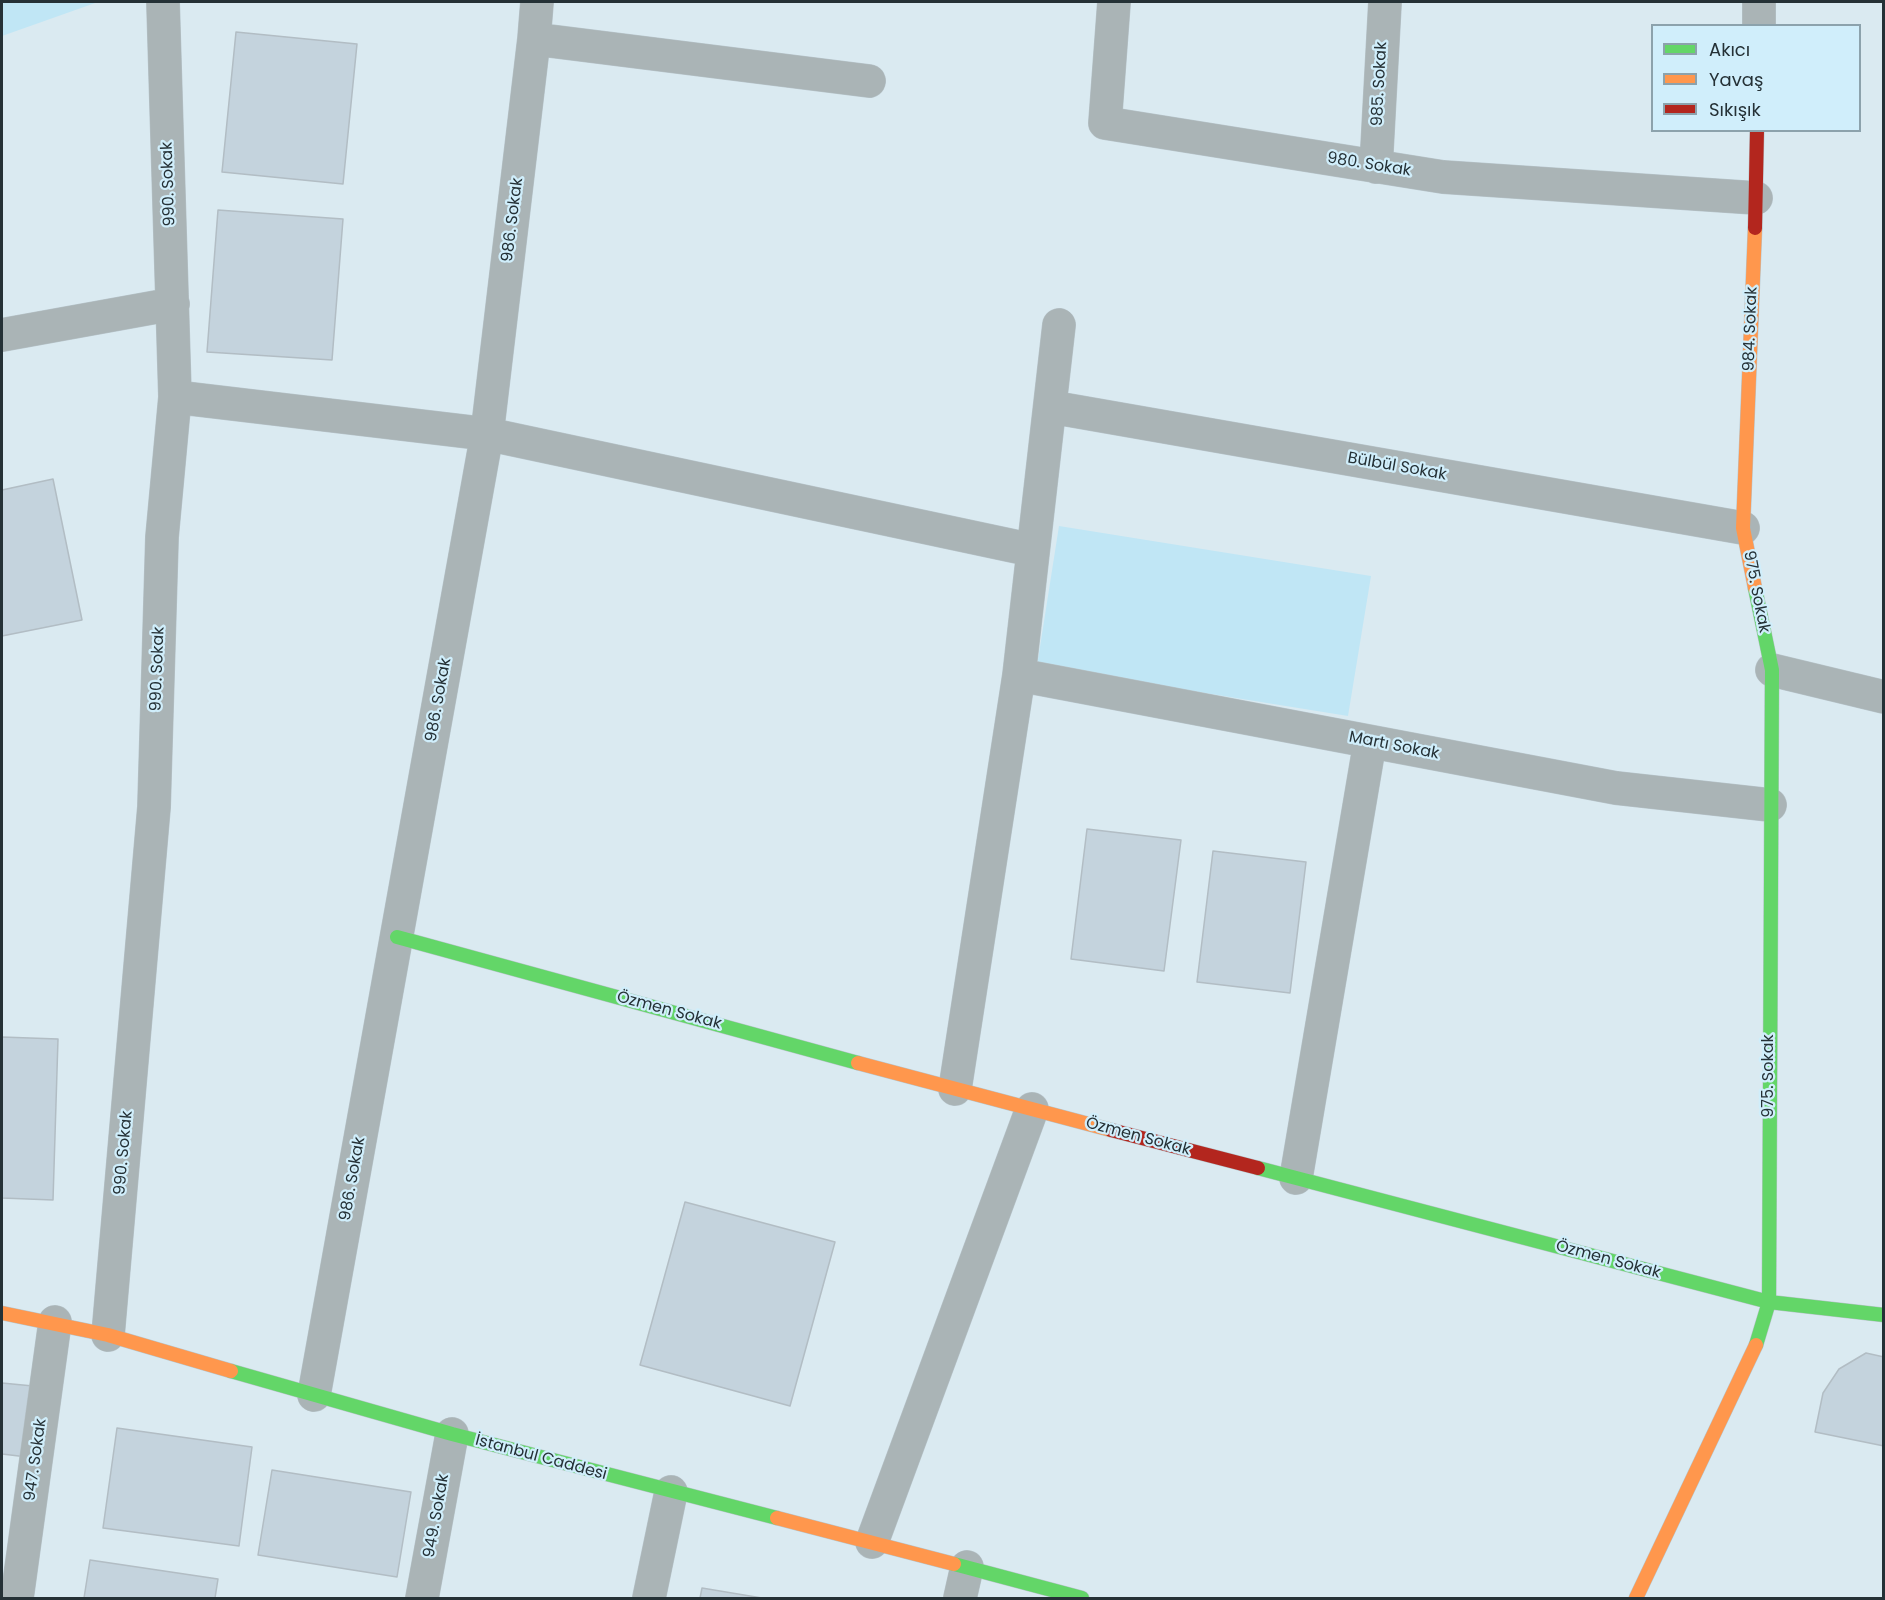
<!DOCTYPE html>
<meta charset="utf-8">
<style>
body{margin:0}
#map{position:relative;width:1885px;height:1600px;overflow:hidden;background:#daeaf1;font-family:Poppins,sans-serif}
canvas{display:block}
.frame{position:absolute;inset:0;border:3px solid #253136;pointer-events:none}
.legend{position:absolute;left:1651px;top:24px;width:210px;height:108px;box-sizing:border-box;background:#d0eefb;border:2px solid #8ca2ac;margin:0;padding:8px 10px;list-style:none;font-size:18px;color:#253136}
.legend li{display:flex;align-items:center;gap:12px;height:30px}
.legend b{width:30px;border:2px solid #8ca2ac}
</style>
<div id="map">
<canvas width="1885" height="1600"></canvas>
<div class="frame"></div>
<ul class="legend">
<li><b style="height:8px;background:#63d668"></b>Akıcı</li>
<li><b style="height:8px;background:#ff974d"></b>Yavaş</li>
<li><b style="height:8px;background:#b3261e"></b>Sıkışık</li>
</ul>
</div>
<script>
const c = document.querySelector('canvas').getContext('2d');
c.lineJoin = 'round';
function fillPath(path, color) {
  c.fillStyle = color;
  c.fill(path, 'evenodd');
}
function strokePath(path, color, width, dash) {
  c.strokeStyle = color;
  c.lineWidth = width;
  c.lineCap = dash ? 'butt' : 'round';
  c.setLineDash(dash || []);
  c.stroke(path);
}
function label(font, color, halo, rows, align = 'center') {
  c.font = font + ' Poppins,sans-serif';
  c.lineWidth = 4.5;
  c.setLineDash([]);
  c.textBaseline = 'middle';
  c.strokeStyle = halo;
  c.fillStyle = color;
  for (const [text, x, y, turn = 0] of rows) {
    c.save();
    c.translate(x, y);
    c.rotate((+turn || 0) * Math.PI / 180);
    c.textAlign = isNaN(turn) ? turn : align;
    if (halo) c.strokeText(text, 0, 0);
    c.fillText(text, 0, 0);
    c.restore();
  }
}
fillPath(new Path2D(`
 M2,2H98L2,36Z
 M1059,526L1371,576L1348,716L1037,666Z`), '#c0e6f5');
const building = new Path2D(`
 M236,32L357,44L343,184L222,172Z
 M218,210L343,219L332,360L207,352Z
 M53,479L82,620L2,636V490Z
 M1087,829L1181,840L1164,971L1071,959Z
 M1213,851L1306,862L1290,993L1197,982Z
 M2,1037L58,1039L53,1200L2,1198Z
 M685,1202L835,1242L790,1406L640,1365Z
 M1866,1353L1884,1357V1446L1815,1432L1823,1393L1839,1369Z
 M2,1383L33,1386L27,1457L2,1454Z
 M117,1428L252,1447L239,1546L103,1528Z
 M272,1470L411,1492L397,1577L258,1555Z
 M90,1560L218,1579L215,1598H84Z
 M702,1588L762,1598H700Z`);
fillPath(building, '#c4d3dd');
strokePath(building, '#b2bdc4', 1.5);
const street = new Path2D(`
 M1114,2L1105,123L1443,177L1756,198
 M1759,26V2
 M534,39L869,81
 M1376,167L1385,2
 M2,335L173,304
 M175,397L487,434L1032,550
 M1051,407L1743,528
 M1772,670L1884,697
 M1019,675L1616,788L1770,805
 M955,1089L1019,675L1059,325
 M1296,1178L1370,742
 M108,1335L154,807L162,537L175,397L163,2
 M314,1395L487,434L534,39L537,2
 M872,1542L1032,1109
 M17,1598L55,1322
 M422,1598L452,1434
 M649,1598L671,1492
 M960,1598L967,1567`);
const fast = new Path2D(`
 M1755,588L1772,670L1769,1302L1756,1345
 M397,937L858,1063
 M1258,1168L1769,1302L1884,1315
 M231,1371L452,1434L777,1518
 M954,1564L1082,1598`);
const slow = new Path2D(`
 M1755,228L1743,528L1755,588
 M858,1063L1111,1130
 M2,1313L108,1335L231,1371
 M777,1518L954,1564
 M1636,1598L1756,1345`);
const jam = new Path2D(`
 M1755,228L1757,130
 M1111,1130L1258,1168`);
strokePath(street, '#b7c4ca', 34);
strokePath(fast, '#b7c4ca', 15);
strokePath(slow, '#b7c4ca', 15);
strokePath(jam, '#b7c4ca', 15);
strokePath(street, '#aab4b6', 33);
strokePath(fast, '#63d668', 14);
strokePath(slow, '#ff974d', 14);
strokePath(jam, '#b3261e', 14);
label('16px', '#253136', '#d0eefb', [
 ["985. Sokak",1380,84,-87],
 ["980. Sokak",1369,165,9],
 ["990. Sokak",169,184,-92],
 ["986. Sokak",513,220,-83],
 ["984. Sokak",1751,329,-88],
 ["Bülbül Sokak",1397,467,10],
 ["975. Sokak",1756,592,79],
 ["990. Sokak",158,669,-88],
 ["986. Sokak",439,700,-80],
 ["Martı Sokak",1394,746,11],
 ["Özmen Sokak",669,1011,15],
 ["975. Sokak",1769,1076,-90],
 ["Özmen Sokak",1138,1137,15],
 ["990. Sokak",124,1153,-85],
 ["986. Sokak",353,1179,-80],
 ["Özmen Sokak",1608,1260,15],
 ["İstanbul Caddesi",541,1458,15],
 ["947. Sokak",36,1460,-82],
 ["949. Sokak",437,1516,-80]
]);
</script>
